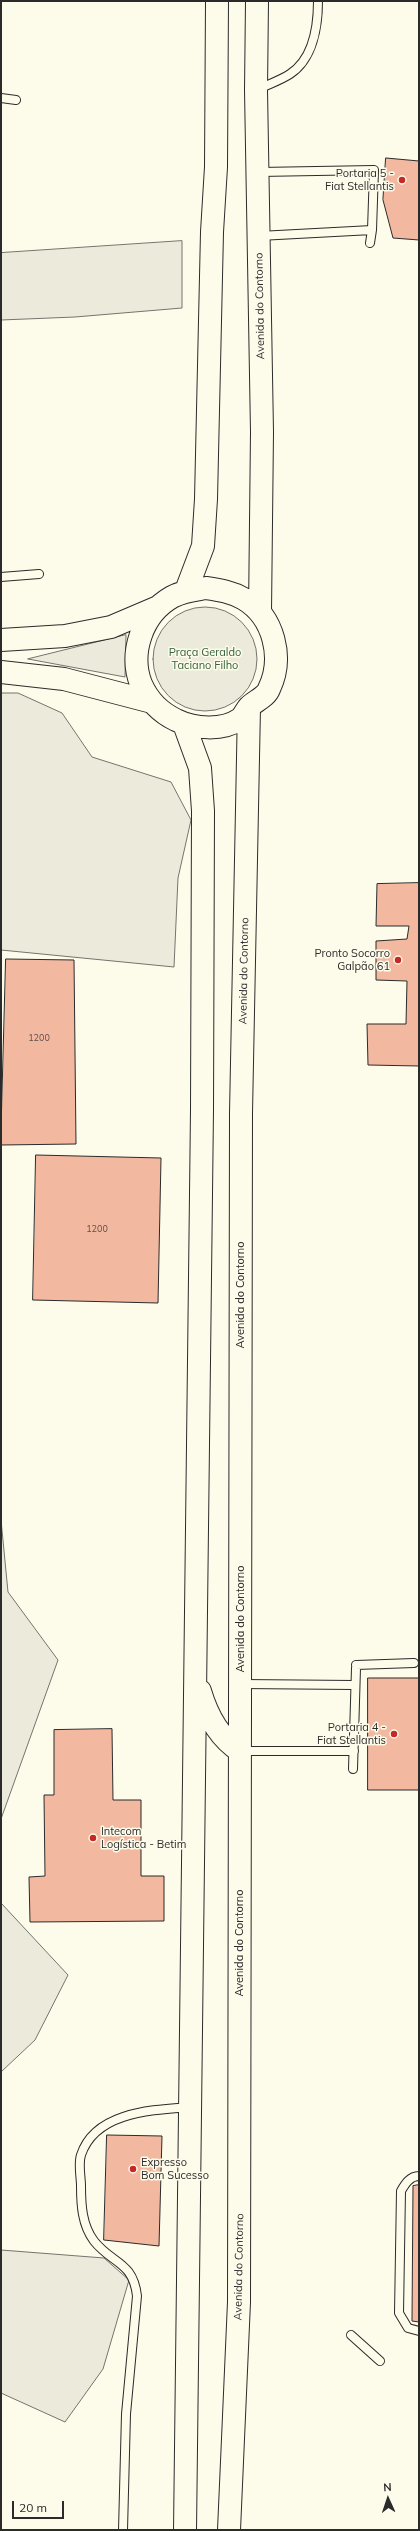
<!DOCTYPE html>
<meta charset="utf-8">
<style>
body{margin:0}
#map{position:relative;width:420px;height:2531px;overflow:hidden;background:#fdfbea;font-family:Mulish,sans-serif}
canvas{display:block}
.frame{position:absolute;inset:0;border:2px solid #2b2b2b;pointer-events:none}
.north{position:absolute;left:368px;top:2479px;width:40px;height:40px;-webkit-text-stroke:3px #fdfbea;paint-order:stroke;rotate:357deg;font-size:11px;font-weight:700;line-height:16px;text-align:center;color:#2b2b2b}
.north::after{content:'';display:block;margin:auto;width:14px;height:18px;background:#2b2b2b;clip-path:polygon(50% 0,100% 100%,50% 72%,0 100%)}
.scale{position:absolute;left:12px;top:2501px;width:52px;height:18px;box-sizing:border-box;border:2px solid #2b2b2b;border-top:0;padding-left:5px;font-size:12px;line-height:14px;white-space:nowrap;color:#2b2b2b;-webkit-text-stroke:3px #fdfbea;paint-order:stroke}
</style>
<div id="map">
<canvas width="420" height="2531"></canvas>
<div class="frame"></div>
<div class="north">N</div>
<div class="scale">20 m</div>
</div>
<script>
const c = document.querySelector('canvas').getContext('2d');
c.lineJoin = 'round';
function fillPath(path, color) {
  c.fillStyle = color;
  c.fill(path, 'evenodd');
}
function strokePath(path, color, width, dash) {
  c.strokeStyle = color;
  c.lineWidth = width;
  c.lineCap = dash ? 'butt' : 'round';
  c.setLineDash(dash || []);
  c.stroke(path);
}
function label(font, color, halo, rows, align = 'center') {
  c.font = font + ' Mulish,sans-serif';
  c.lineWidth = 3;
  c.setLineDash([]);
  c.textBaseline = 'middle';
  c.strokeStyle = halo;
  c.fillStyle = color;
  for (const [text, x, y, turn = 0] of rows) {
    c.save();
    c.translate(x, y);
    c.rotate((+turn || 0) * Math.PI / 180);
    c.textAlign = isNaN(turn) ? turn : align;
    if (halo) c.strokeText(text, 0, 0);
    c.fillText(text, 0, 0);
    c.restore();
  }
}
const green = new Path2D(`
 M182,241V308L75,317L1,320V253Z
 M153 659a52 52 0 1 1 104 0a52 52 0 1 1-104 0Z
 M126,635L125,677L28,659Z
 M1,693H18L62,713L92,757L171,782L191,820L178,878L174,967L1,950Z
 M1,1520L8,1592L58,1660L1,1819Z
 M1,1903L68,1975L35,2040L1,2072Z
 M1,2250L104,2258L129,2280L103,2369L65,2422L1,2393Z`);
fillPath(green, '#ecebdb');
strokePath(green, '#74746e', 1);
const building = new Path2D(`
 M386,158L419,161V240L393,238L383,200Z
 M419,883V1066L368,1065L367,1024H406L407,981L376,980V941L407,939L409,926H376L377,884Z
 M6,959L74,960L76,1144L1,1145Z
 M36,1155L161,1158L158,1303L33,1300Z
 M368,1678H419V1790H368Z
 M112,1729L113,1800H141V1876H164V1921L30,1922L29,1877L45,1876L44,1795H54V1730Z
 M107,2135L162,2136L159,2246L104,2240Z
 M419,2185V2322L412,2321L413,2186Z`);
fillPath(building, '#f2b8a0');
strokePath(building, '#2b2b2b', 1);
const lane = new Path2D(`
 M259,89C269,84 281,80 290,74C313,59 318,26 318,1
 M1,98L16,100
 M259,236L372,230L374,170L259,172
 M370,243L372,230
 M1,577L39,574
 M356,1665L414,1663
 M241,1684L354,1685
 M241,1751H354
 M353,1769L356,1668
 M419,2176C410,2176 405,2184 401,2191L399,2313L408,2328L419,2331
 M351,2335L380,2361
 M123,2530L126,2414L137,2296C133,2261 112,2264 94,2241C82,2225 81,2205 81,2186C81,2177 78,2164 81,2155C95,2112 151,2110 190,2107`);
const secondary = new Path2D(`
 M257,1L256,90L262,432L260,612
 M206,588C220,590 232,592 244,599C274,617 284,658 269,689C266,697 255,701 249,707C246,710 244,716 240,719C223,731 194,729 176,720C161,713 148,700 141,684C129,653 142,614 172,597C183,591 194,590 206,588Z
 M186,591L203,546L206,499L212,232L216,167L217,1
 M1,640L65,636L111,627L158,607
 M1,672L64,679L152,702
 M184,724L200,768L203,811L202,1110L185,2530
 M200,1691C207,1715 218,1737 240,1751
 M229,2530L239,2302L241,1113L249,707`);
strokePath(lane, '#2b2b2b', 10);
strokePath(secondary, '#2b2b2b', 24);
strokePath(lane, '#fdfbea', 8);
strokePath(secondary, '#fdfbea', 22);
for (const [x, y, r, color] of [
 [402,180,4,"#c62828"],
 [398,960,4,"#c62828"],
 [394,1734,4,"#c62828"],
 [93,1838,4,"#c62828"],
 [133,2169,4,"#c62828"]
]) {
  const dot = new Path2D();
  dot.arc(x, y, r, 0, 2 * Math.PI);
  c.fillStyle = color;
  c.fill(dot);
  strokePath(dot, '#fdfbea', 1.5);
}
label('9px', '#5d4e48', null, [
 ["1200",39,1038],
 ["1200",97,1229]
]);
label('11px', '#2b2b2b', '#fdfbea', [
 ["Portaria 5 -",394,174],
 ["Fiat Stellantis",394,187],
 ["Pronto Socorro",390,954],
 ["Galpão 61",390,967],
 ["Portaria 4 -",386,1728],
 ["Fiat Stellantis",386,1741],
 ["Intecom",101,1832,"left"],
 ["Logística - Betim",101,1845,"left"],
 ["Expresso",141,2163,"left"],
 ["Bom Sucesso",141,2176,"left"]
], 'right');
label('11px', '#2b2b2b', '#fdfbea', [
 ["Avenida do Contorno",260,306,-91],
 ["Avenida do Contorno",244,971,-89],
 ["Avenida do Contorno",241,1295,-90],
 ["Avenida do Contorno",241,1619,-90],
 ["Avenida do Contorno",240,1943,-90],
 ["Avenida do Contorno",239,2267,-89]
]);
label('11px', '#34623c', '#fdfbea', [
 ["Praça Geraldo",205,653],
 ["Taciano Filho",205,666]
]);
</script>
